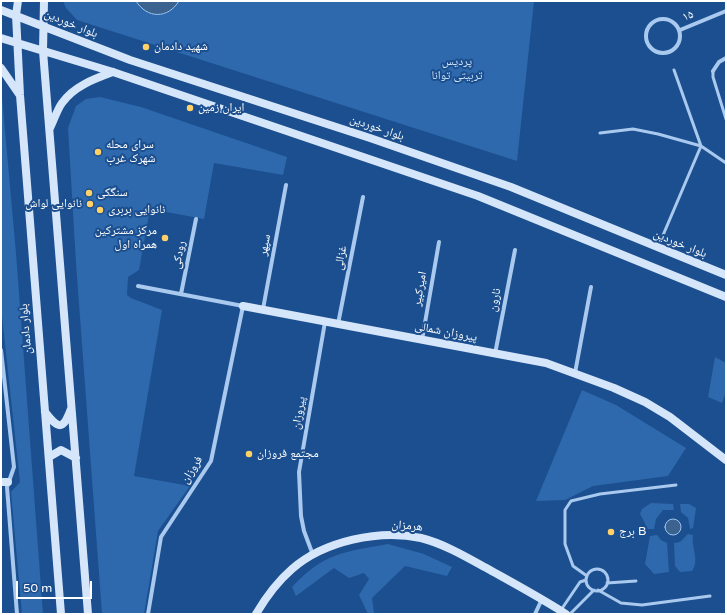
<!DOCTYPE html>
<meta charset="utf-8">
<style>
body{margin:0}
#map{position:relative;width:727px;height:615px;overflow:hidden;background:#1b4f8f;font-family:"Varela Round",sans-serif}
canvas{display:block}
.frame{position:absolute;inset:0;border:2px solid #fff;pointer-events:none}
.scale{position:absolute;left:16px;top:581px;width:76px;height:18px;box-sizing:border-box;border:2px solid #fff;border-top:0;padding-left:5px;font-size:12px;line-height:14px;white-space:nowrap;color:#fff;-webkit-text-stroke:3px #1b4f8f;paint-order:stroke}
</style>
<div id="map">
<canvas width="727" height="615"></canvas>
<div class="frame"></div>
<div class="scale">50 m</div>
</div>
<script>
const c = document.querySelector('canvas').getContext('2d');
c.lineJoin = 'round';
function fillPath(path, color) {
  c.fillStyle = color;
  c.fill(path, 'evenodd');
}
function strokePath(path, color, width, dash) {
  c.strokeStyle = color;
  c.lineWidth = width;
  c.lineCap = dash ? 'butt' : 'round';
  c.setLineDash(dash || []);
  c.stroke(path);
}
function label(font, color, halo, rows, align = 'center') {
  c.font = font + ' "Varela Round","Noto Naskh Arabic",sans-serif';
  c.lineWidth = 4;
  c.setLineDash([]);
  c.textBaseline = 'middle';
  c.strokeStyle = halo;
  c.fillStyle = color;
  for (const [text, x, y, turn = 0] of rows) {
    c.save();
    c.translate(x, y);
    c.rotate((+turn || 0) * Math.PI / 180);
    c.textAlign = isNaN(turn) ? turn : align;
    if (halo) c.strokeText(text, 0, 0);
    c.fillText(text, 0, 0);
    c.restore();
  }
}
fillPath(new Path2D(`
 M63,1H534L517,161L77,20L66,8Z
 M1,86L16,253L43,614H22L11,492L20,482L1,307Z
 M100,97L141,107L287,157L283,175L214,163L204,219L150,209L139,270L128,277L127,295L131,298L162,310L134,476L190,486L158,531L144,614H102L76,263L68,128L76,106L86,99Z
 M715,357L726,363V392L722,403L708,397Z
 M582,390L616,405L686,448L668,476L593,486L565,500L536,501Z
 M651,503L673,504L674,510H663L656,519L654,529H648L640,514L642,509Z
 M680,504H689L696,508L693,528L690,529L688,518L681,512Z
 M688,534L693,535C691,547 700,560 692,571L680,572L675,566L674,543L680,542Z
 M657,535L661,540L667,543L669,572L654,574L645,564L650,536Z
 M388,544L424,554L452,567L447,576L405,566L372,598L374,613L376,614H368L359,595L369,579L364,573L349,578L334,568L296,596L292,587C324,553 343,552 388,544Z`), '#2e69ad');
const water = new Path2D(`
 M136,1H179C168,19 147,19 136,1Z
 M665 527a8 8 0 1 1 16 0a8 8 0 1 1-16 0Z`);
fillPath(water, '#3c6290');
strokePath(water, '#9cc4f0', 1);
strokePath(new Path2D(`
 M713,71V77L726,119
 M600,133L633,129L658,134L701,146L726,163
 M658,247L701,146L674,70
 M586 580a11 11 0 1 1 22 0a11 11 0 1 1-22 0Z
 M587,576L573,566L565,544V510L571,501L600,494L676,485
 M607,583L636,581
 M598,590L621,603L642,605L710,596
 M561,610L580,582L586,580
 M570,614L594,590`), '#a9c9ee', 3);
strokePath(new Path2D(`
 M646 36a17 17 0 1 1 34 0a17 17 0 1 1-34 0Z
 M680,30L726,11
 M713,71L719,62L726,58
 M138,286L243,306L211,461L161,537L148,614
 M181,294L196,219
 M263,309L286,185
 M338,324L363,197
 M422,340L439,242
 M1,350L14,467L7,487L17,614
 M495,354L515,250
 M575,373L591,287
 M313,555L304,531L301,516L299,472L325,322
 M535,614L542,599`), '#a9c9ee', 4);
strokePath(new Path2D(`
 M18,1L16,15L20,95L61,614
 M44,1L43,51L88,614
 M1,10L130,60L370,138L511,187L726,275
 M1,38L113,72L478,196L726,297
 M1,68L19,94
 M50,128C54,120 57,110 62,103C74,86 94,79 113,72
 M243,306L546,363L614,388L645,402L670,417L726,460
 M45,412C59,430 63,430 71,409
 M49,457L61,450L76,458
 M1,482H8
 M256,614C266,597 277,582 292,569C324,541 379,529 421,538C445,544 468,558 490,570C515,584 541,598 566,614`), '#d6e6fa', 8);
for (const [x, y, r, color] of [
 [146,47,4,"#ffd166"],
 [190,108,4,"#ffd166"],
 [98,152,4,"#ffd166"],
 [89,193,4,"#ffd166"],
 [90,204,4,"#ffd166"],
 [100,210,4,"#ffd166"],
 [165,238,4,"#ffd166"],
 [249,454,4,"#ffd166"],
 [611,532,4,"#ffd166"]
]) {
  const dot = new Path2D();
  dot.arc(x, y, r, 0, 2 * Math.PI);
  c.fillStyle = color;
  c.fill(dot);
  strokePath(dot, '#1b4f8f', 1.5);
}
label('12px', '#fff', '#1b4f8f', [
 ["۱۵",688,16,-22],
 ["بلوار خوردین",71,24,22],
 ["بلوار خوردین",377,128,19],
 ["بلوار خوردین",680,244,22],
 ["سپهر",265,245,-79],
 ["رودکی",179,255,-79],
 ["غزالی",341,258,-79],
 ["امیرکبیر",420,289,-80],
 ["نارون",495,300,-79],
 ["بلوار دادمان",26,329,-95],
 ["پیروزان شمالی",446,332,11],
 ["پیروزان",299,413,-80],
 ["فروزان",192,470,-58],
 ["هرمزان",407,526,5]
]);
label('12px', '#fff', '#1b4f8f', [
 ["شهید دادمان",154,47],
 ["ایران زمین",198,108],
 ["سرای محله",106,145],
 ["شهرک غرب",106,159],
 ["سنگکی",97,193],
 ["نانوایی لواش",82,204,"right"],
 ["نانوایی بربری",108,210],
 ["مرکز مشترکین",157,231,"right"],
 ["همراه اول",157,245,"right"],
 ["مجتمع فروزان",257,454],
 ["برج B",619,532]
], 'left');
label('12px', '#cfe3fa', '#1b4f8f', [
 ["پردیس",457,62],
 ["تربیتی توانا",457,76]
]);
</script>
